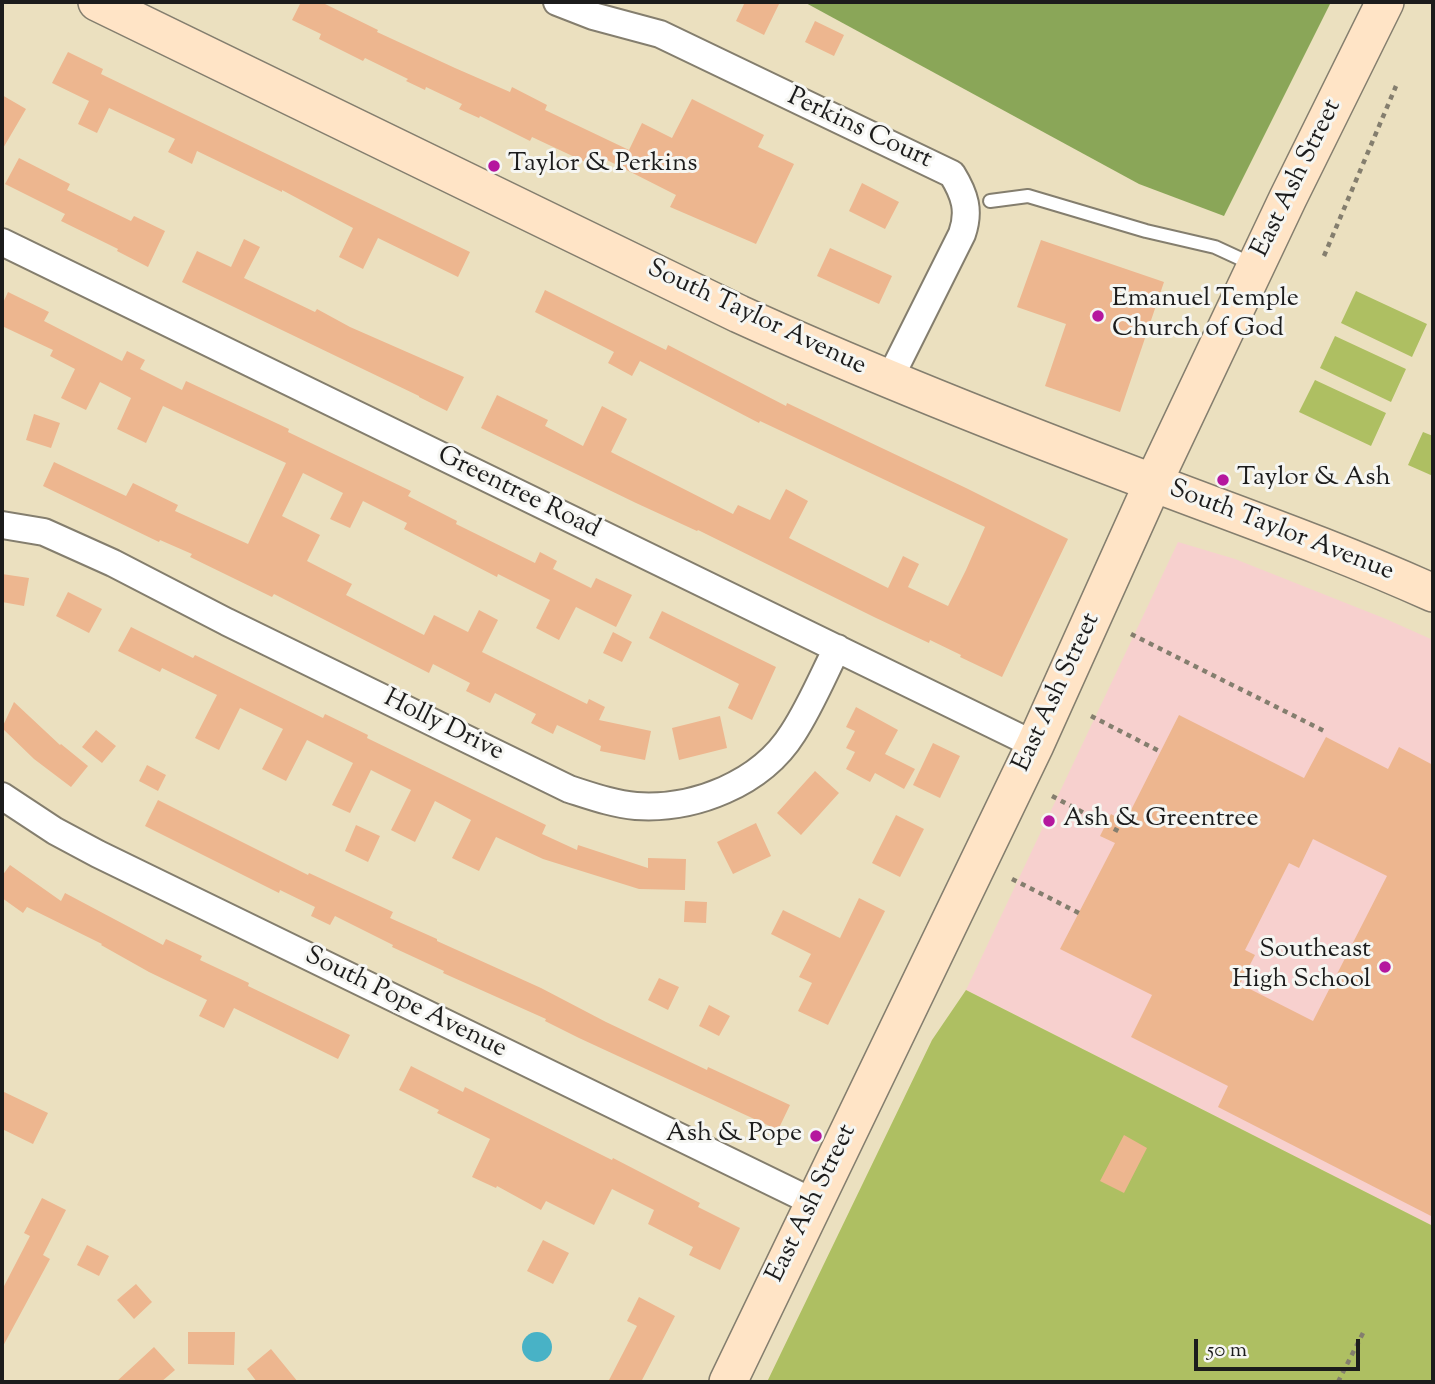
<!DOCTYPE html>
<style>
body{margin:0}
#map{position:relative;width:1435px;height:1384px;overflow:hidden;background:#ebe0bf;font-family:"Sorts Mill Goudy",serif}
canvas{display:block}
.frame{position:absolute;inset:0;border:4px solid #1c1c1c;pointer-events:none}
.scale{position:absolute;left:1194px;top:1339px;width:166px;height:32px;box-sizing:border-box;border:4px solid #1c1c1c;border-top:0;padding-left:9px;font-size:21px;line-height:24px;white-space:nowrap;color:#1c1c1c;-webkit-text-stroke:5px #f6f6f2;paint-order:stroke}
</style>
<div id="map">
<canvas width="1435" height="1384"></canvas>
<div class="frame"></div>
<div class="scale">50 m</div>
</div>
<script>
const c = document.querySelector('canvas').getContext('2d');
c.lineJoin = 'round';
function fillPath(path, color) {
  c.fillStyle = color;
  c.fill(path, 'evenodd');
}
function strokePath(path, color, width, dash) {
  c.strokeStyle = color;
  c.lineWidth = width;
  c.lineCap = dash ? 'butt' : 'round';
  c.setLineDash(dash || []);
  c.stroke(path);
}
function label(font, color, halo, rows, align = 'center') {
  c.font = font + ' "Sorts Mill Goudy",serif';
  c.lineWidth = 6;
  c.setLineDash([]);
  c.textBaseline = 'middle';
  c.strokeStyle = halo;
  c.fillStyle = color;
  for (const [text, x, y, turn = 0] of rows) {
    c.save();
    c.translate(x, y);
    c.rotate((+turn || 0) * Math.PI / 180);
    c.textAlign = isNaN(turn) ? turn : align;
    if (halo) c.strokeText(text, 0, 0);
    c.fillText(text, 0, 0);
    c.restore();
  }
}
fillPath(new Path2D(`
 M1178,542L1235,559L1386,619L1433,640V1226L966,990Z`), '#f7d0ce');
fillPath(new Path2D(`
 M1356,291L1427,324L1412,357L1341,323Z
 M1335,336L1406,369L1391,402L1320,368Z
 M1315,380L1386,413L1371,446L1299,412Z
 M1423,432L1433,436V476L1408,465Z
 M966,990L1433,1226V1382H767L932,1040Z`), '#aebf62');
fillPath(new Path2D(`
 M804,2H1331L1224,216L1139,184Z`), '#8aa658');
fillPath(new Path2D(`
 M522 1347a15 15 0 1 1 30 0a15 15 0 1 1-30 0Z`), '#48b2c6');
fillPath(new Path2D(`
 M301,2H321L378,30L377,32L455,68L510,92L512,87L547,105L545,110L629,150L642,123L672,138L692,99L764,135L758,147L794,164L756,244L670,207L676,195L603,158L598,168L532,137L530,141L480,116L479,118L459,109L462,104L426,87L425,90L406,81L408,79L365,58L363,61L319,39L321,34L292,20Z
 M745,2H780L764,35L736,21Z
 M815,21L844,35L834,56L805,42Z
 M68,52L103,69L101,74L470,252L458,277L378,238L363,269L339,257L353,228L282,190V192L197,151L192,164L168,152L175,139L109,108L97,133L78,124L89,101L52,83Z
 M2,95L26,109L2,150Z
 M19,158L70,184L67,190L131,221L134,216L165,231L148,267L117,251L118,249L61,221L65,214L5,184Z
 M862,183L899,202L885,229L849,211Z
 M244,239L260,247L244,278L315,312L317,309L350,327L464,377L447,411L419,397V396L182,282L197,251L231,267Z
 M1041,240L1164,282L1120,412L1045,386L1066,324L1017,307Z
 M830,248L892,276L879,304L817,276Z
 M545,290L666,350L668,345L786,406L787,403L966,488L1068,539L1002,677L960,657L961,655L930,640L929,643L874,617L698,530L697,531L636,503L481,428L497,395L548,420L545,426L583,446L602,406L627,419L611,452L733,514L738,505L770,520L786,489L808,501L789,538L888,588L903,556L919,564L908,587L948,606L966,570L985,527L760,421L759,423L640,361L632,376L608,363L614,352L535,312Z
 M8,292L49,312L44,321L122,361L127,351L145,360L140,369L182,390L186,381L289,429L288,432L411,491L408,496L457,521L456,524L535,563L540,552L557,561L553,569L591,588L596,578L632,595L616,627L576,607L559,640L536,628L550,600L498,574L497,577L404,529L407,523L363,501L350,528L330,519L343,493L303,473L282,516L320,535L307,561L352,584L346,595L424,635L434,615L468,632L479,610L498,620L482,652L587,704L589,699L605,707L599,720L651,731L645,760L600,751L601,746L557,725L553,734L531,723L536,714L495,693L490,703L466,691L470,683L433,664L429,673L274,594L272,597L190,557L192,554L160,540L159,542L43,486L54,462L126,496L133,483L178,505L175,511L248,544L286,463L163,406L146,443L117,429L131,398L100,382L86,410L61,398L75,369L50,356L53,350L2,326V305Z
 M34,414L60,423L51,448L26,440Z
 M2,574L29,578L24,606L2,602Z
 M68,592L102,609L89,633L56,616Z
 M662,611L776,667L752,720L728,708L739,684L649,638Z
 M131,627L193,658L195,655L323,718L325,714L368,735L367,738L546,825L542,834L577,850L578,845L648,868V858L686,859L685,890L639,889L543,859L496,837L479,871L452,858L471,820L435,801L415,842L391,830L411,790L371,770L350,813L332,805L353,763L307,740L286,781L262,769L283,729L240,708L219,750L195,738L217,695L162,668L160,672L118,651Z
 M613,632L632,642L622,662L603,653Z
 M14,702L60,745L61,744L88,766L71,787L34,759L2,728Z
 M856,707L898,730L885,754L915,769L904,789L875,773L870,782L846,769L855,752L846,748L855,731L846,727Z
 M1179,715L1304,778L1326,737L1388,769L1399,747L1433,765V1217L1218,1107L1228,1086L1131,1037L1152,995L1060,949L1115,843L1100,836L1111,814L1125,822ZM1313,839L1387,876L1313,1021L1240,984L1255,955L1245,950L1289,863L1299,868Z
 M720,716L727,748L679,760L672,728Z
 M96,730L116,746L102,763L82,747Z
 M933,743L960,756L940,798L913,785Z
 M147,765L166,775L158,791L139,781Z
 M815,771L839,793L801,835L777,813Z
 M158,800L308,875L309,873L393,912L390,918L437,939V941L541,988L606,1022L707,1070L708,1067L790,1105L778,1130L579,1038L545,1021L546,1019L443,973L444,971L392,947L393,945L335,916L330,925L311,916L315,907L280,890L279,893L145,826Z
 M896,815L924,829L900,877L872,863Z
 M756,823L771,856L733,874L717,842Z
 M356,825L380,836L368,862L345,851Z
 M10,865L61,901L65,893L163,945L166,939L202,956L200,960L249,983L248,986L350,1035L338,1059L234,1008L224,1028L199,1016L207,1000L149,972L101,945L102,944L27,907L23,913L2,898V876Z
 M859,898L885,911L828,1025L798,1011L812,983L799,977L811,954L771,934L783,910L840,938Z
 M685,901L707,902L706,923L684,922Z
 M659,978L679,987L668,1010L648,1000Z
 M709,1005L730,1016L719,1036L699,1026Z
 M411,1066L463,1092L465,1087L612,1160L613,1158L700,1203L698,1207L740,1228L720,1270L689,1255L693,1247L648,1224L654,1210L612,1189L594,1225L546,1201L541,1210L497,1186L496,1188L472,1177L490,1139L437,1113L439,1110L399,1090Z
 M2,1091L48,1113L33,1144L2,1129Z
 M1124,1135L1147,1148L1124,1193L1100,1181Z
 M42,1198L66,1210L43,1255L50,1259L2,1348V1290L30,1236L24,1233Z
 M543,1240L569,1253L553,1284L527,1271Z
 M87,1245L109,1256L99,1276L77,1265Z
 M136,1284L152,1302L134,1319L117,1300Z
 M639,1297L675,1316L641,1382H608L637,1326L627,1321Z
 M188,1332H235L234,1365L188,1364Z
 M154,1347L175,1370L161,1382H116Z
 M271,1349L298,1382H257L247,1369Z`), '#edb68f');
const lane = new Path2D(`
 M990,201L1028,196L1146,231L1215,247L1254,265`);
const street = new Path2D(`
 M557,2L593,16L660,34L952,174C965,195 970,211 962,234L889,380
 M2,242L1035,745
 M2,525L44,532L113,563L227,622L569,789C591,796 613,804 636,806C694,810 761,784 793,733C810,707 823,676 837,648
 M2,796L55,831L98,854L813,1202`);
const secondary = new Path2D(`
 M97,2L739,314C864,371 993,422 1122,471C1226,511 1331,547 1433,593
 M728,1382L1035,745L1153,483L1288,198L1385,2`);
strokePath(lane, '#847e6e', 16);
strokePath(street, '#847e6e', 30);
strokePath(secondary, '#847e6e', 40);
strokePath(new Path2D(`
 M1324,256L1396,86
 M1131,634L1324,731
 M1091,716L1161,752
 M1052,796L1120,832
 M1012,879L1079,913
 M1338,1382L1364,1331`), '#847e6e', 4.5, [5, 5]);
strokePath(lane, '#fff', 12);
strokePath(street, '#fff', 26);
strokePath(secondary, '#ffe4c6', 37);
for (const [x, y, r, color] of [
 [494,166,7,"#b5179e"],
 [1098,316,7,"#b5179e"],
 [1223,480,7,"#b5179e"],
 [1049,821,7,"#b5179e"],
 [1385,967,7,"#b5179e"],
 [816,1136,7,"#b5179e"]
]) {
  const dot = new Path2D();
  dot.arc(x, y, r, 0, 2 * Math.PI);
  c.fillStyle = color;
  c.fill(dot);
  strokePath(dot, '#f6f6f2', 2.5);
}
label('26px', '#1c1c1c', '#f6f6f2', [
 ["Perkins Court",859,130,25],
 ["East Ash Street",1298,179,-64],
 ["South Taylor Avenue",756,319,25],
 ["Greentree Road",518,494,26],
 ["South Taylor Avenue",1281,532,21],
 ["East Ash Street",1058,693,-65],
 ["Holly Drive",443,727,26],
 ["South Pope Avenue",405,1004,26],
 ["East Ash Street",813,1204,-64]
]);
label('26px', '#1c1c1c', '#f6f6f2', [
 ["Taylor & Perkins",508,166],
 ["Emanuel Temple",1112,301],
 ["Church of God",1112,331],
 ["Taylor & Ash",1237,480],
 ["Ash & Greentree",1063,821],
 ["Southeast",1371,952,"right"],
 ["High School",1371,982,"right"],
 ["Ash & Pope",802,1136,"right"]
], 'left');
</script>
